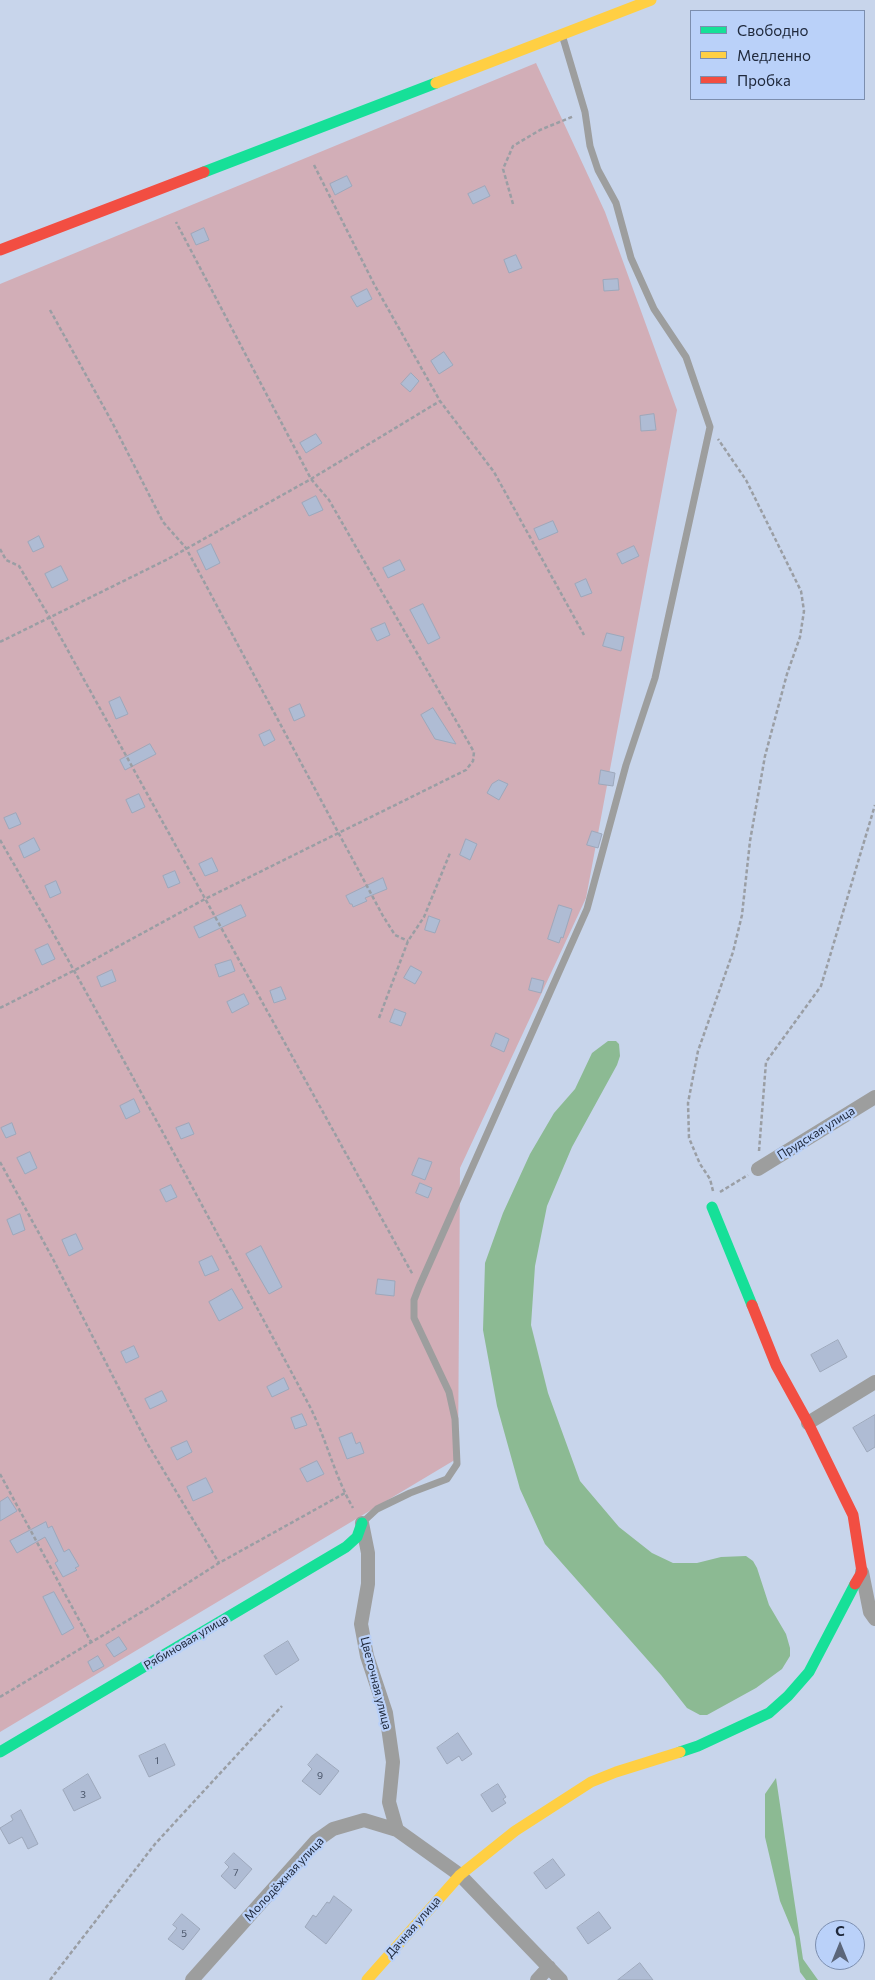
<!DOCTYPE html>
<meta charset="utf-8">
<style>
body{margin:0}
#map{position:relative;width:875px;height:1980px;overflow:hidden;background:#c8d5eb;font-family:Commissioner,sans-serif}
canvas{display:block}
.legend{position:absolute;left:690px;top:10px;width:175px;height:90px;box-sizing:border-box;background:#bad1f9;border:1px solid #7c8eae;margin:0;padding:6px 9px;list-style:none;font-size:15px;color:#202a3d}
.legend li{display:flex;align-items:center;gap:10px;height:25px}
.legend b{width:25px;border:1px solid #7c8eae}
.north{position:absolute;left:815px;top:1920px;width:50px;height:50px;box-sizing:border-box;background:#bad1f9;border:1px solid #7c8eae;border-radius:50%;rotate:0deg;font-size:14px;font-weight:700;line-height:20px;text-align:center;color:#202a3d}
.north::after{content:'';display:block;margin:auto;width:18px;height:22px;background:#5b667a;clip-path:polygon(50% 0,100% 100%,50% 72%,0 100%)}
</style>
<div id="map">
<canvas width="875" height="1980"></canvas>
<ul class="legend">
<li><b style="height:6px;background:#16e098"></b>Свободно</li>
<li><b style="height:6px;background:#ffcf43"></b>Медленно</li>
<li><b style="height:6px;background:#f24e42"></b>Пробка</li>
</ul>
<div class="north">С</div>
</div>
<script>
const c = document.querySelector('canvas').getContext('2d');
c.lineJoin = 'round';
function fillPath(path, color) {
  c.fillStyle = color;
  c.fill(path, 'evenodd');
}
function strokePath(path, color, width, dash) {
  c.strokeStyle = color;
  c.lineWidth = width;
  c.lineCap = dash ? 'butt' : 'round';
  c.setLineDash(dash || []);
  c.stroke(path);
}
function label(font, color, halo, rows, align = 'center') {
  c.font = font + ' Commissioner,sans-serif';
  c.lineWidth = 4.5;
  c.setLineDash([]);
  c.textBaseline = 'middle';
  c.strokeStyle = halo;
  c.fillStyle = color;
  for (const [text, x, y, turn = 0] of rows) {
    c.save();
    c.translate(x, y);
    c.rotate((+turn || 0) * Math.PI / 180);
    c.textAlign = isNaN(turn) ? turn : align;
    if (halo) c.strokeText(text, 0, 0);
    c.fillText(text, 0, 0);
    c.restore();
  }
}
fillPath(new Path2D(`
 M536,63L605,212L677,410L586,898L460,1168L458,1458L0,1732V284Z`), '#d2aeb7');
fillPath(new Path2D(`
 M608,1041H616L619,1044L620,1056L617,1065L572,1147L547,1206L535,1266L531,1325L548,1393L580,1481L619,1527L652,1553L673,1563H697L721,1557L746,1556L753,1561L757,1568L769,1605L786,1634L790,1648V1656L782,1669L756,1688L707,1715H700L687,1708L661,1675L545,1544L520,1489L497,1406L483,1330L485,1263L503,1213L530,1154L554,1113L575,1089L592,1053Z
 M776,1778L803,1959L818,1980H806L800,1972L795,1937L780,1901L765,1837V1794Z`), '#8cba93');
const building = new Path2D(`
 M347,176L352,186L335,195L330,184Z
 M485,186L490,196L473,204L468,194Z
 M204,228L209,240L196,245L191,234Z
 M516,255L522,268L509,273L504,260Z
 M618,279L619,290L604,291L603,280Z
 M367,289L372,299L357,307L351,297Z
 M444,352L453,365L439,374L431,361Z
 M411,373L419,381L410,392L401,384Z
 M654,414L656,430L641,431L640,416Z
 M316,434L322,443L306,453L300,443Z
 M316,496L323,510L309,516L302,503Z
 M553,521L558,532L539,540L534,529Z
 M39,536L44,547L33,552L28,542Z
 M211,544L220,563L206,570L197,551Z
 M634,546L639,556L622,564L617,554Z
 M400,560L405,570L388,578L383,568Z
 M61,566L68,580L52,588L45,574Z
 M586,579L592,593L581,597L575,584Z
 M423,604L440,638L428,644L410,610Z
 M385,623L390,635L377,641L371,629Z
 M607,633L624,637L621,651L603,646Z
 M120,697L128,714L116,719L109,702Z
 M300,704L305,716L294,721L289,709Z
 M433,708L456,744L435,739L421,715Z
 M270,730L275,740L264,746L259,735Z
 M150,744L156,754L125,770L120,760Z
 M601,770L615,773L613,786L599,784Z
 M499,780L508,784L499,800L487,793L492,784Z
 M139,794L145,807L132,813L126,800Z
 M16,813L21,824L9,829L4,818Z
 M592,831L602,834L598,848L587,845Z
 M34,838L40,850L24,858L19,846Z
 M466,839L477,844L470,860L460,855Z
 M212,858L218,871L205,876L199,864Z
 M175,871L180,883L168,888L163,876Z
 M383,878L387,889L365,898L367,901L353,907L352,904H350L346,896Z
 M56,881L61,893L50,898L45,886Z
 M241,905L246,916L199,938L194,927Z
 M559,905L572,909L563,938L561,937L559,943L548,939Z
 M429,916L440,920L435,933L425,930Z
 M48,944L55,959L42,965L35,950Z
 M231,960L235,971L219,977L215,965Z
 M411,966L422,972L415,984L404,978Z
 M112,970L116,981L101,987L97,977Z
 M532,978L544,981L541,993L529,990Z
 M281,987L286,999L274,1003L270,991Z
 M244,994L249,1004L232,1013L227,1002Z
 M395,1009L406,1013L401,1026L390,1022Z
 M496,1033L509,1039L504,1052L491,1046Z
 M134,1099L140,1112L126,1119L120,1106Z
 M12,1123L16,1134L6,1138L1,1128Z
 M189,1123L194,1134L181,1139L176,1128Z
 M30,1152L37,1168L25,1174L17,1158Z
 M419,1158L432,1162L425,1180L412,1175Z
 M420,1183L432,1188L428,1198L416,1193Z
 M171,1185L177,1197L166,1202L160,1190Z
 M20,1214L25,1230L13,1235L7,1220Z
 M76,1234L83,1249L69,1256L62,1240Z
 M261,1246L282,1287L269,1294L246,1254Z
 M212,1256L219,1270L205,1276L199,1262Z
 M378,1279L395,1281L394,1296L376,1294Z
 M232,1289L243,1308L219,1321L209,1302Z
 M838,1340L847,1357L820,1372L811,1355Z
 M134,1346L139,1357L126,1363L121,1352Z
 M284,1378L289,1389L272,1397L267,1387Z
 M162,1391L167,1401L150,1409L145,1399Z
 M302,1414L307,1425L295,1429L291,1418Z
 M875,1415V1447L867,1452L853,1428Z
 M352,1433L356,1444L360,1442L364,1453L347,1459L339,1438Z
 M187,1441L192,1452L177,1460L171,1448Z
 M317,1461L324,1474L307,1482L300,1469Z
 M206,1478L213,1492L193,1501L187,1487Z
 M8,1497L17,1511L0,1521V1502Z
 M46,1522L48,1528L52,1526L64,1552L69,1549L79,1566L75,1568L77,1570L63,1577L55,1563L58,1561L45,1537L17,1553L10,1541Z
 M54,1592L74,1628L62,1635L43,1597Z
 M119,1637L127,1649L114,1657L106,1645Z
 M288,1641L299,1660L276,1675L264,1656Z
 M98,1656L104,1666L93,1672L88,1662Z
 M458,1733L472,1754L462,1761L459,1756L447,1764L437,1748Z
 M165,1744L175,1765L149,1777L139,1756Z
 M317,1754L339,1771L320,1795L302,1781L312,1769L308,1765Z
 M88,1774L101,1798L74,1811L63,1790Z
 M498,1784L506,1797L503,1799L506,1803L492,1812L481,1795Z
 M21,1810L38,1844L28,1849L22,1837L9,1844L0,1828L13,1820L11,1816Z
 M234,1853L252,1869L235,1889L221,1876L229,1867L225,1863Z
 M553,1859L565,1875L546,1889L534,1873Z
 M334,1896L352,1910L326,1944L305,1927L313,1915L316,1917L327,1902L329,1903Z
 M599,1912L611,1928L588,1944L577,1928Z
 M182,1914L200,1929L183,1950L168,1939L177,1928L173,1925Z
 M640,1963L653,1980H618Z`);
fillPath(building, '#afbcd4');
strokePath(building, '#9da8bb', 1);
strokePath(new Path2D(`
 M314,165L374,284L440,401L494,472L584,635
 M513,204L503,169L513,146L540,130L574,116
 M50,310L112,422L163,522L186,548L383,916L395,935L408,941
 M0,549L6,560L19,566L50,618L413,1275
 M0,642L168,559L311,479L440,401
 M0,840C107,1025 207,1215 308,1403C326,1437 334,1475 353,1508
 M0,1008L75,970L205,899L466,770L473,761L474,752L329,500L311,479L176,222
 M379,1018L408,941L424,917L450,853
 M759,1151L766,1062L821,986L875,805
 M0,1162L53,1259L147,1443L219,1563
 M713,1191L710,1179L700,1164L689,1138L688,1103L698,1051L733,952L742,915L750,841L765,756L787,674L800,637L804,611L801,591L746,480L718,439
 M720,1192L748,1175
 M0,1474L91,1642
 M0,1697L155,1604L219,1563L345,1493
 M50,1980L155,1844L282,1706`), '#9a9ea4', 2.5, [4, 2.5]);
strokePath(new Path2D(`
 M364,1521L377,1509L410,1493L447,1479L457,1464L455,1419L449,1392L414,1318V1300L419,1287L587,909L626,765L655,678L710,427L686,357L654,309L631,258L616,203L598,170L590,146L585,112L563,38`), '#9d9e9e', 7);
strokePath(new Path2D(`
 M758,1169L875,1097
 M808,1423L875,1382
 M362,1523L368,1553V1584L361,1624L367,1656L386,1713L393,1762L389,1802L397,1830L460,1875L561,1980
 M862,1572L870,1612L875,1619
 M192,1980L316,1841L333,1829L364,1820L397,1830
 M537,1980L549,1967`), '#9d9e9e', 14);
strokePath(new Path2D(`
 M204,172L436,83
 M712,1207L752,1305
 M0,1752L346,1547L357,1537L362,1523
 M680,1752L698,1746L769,1713L788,1696L809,1672L855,1584`), '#16e098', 11);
strokePath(new Path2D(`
 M436,83L651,0
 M367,1980L460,1875L515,1831L591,1782L616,1772L680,1752`), '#ffcf43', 11);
strokePath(new Path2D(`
 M0,250L204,172
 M752,1305L776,1365L808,1423L853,1515L862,1572L855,1584`), '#f24e42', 11);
label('10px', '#475266', null, [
 ["1",157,1761],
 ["9",320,1776],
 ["3",83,1795],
 ["7",236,1873],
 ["5",184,1934]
]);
label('12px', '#202a3d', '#bad1f9', [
 ["Прудская улица",816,1133,-32],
 ["Рябиновая улица",186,1642,-31],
 ["Цветочная улица",376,1683,76],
 ["Молодёжная улица",284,1879,-47],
 ["Дачная улица",413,1927,-49]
]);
</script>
